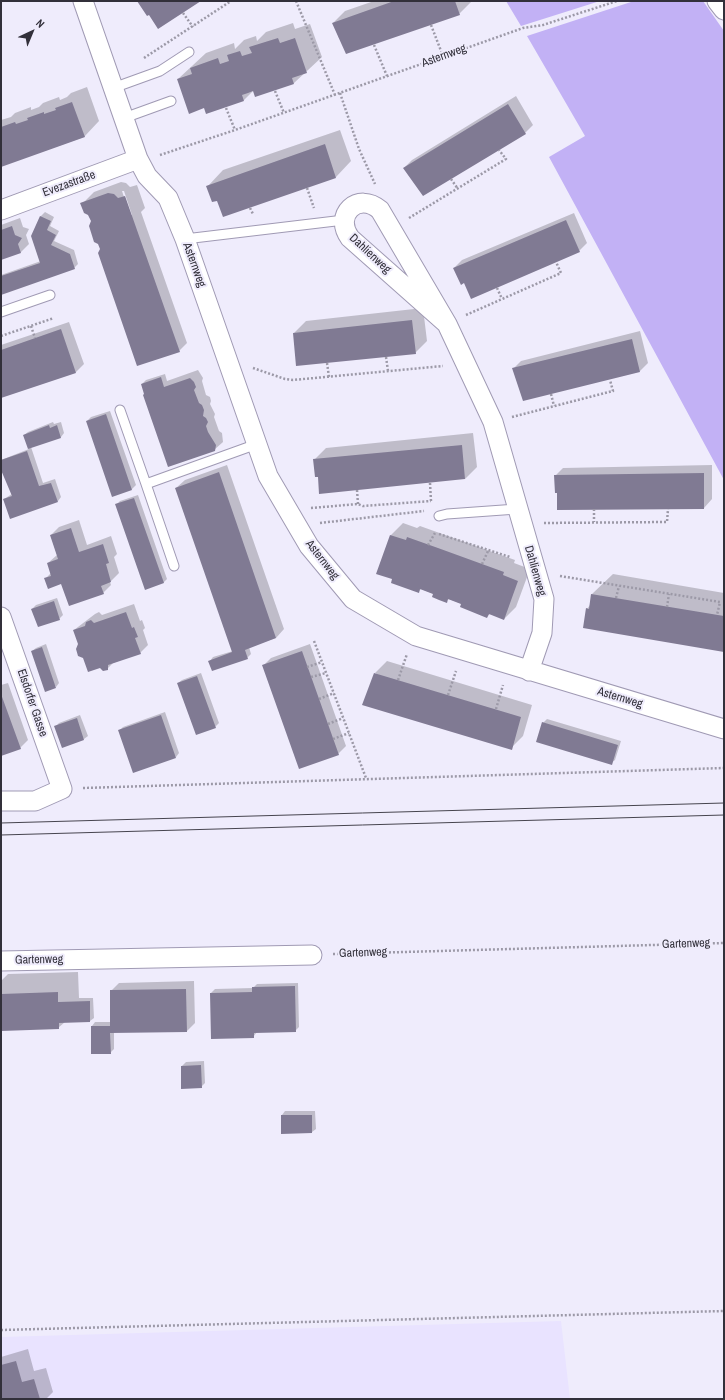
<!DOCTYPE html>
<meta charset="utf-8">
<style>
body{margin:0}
#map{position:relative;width:725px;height:1400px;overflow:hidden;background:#efecfc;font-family:"Archivo Narrow",sans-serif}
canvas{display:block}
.frame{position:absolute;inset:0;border:2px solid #32303a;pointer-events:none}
.north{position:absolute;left:12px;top:12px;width:40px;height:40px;-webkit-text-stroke:3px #efecfc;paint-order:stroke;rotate:44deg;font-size:11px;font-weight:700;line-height:16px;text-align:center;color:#32303a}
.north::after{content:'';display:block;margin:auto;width:14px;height:18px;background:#32303a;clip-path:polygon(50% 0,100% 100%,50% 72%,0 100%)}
</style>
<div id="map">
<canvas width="725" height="1400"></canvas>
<div class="frame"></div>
<div class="north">N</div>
</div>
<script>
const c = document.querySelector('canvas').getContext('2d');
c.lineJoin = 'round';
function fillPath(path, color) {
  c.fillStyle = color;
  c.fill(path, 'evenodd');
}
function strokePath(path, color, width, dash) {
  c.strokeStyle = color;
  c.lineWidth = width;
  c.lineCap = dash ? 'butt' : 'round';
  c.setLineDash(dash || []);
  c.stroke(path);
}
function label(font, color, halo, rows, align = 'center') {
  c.font = font + ' "Archivo Narrow",sans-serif';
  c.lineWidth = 4;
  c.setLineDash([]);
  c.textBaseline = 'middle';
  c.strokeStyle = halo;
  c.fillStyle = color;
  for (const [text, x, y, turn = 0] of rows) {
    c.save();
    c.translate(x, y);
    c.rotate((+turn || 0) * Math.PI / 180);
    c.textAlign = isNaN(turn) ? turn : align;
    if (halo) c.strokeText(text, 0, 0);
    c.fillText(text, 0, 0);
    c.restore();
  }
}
fillPath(new Path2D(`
 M561,1321L570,1399H1V1337Z`), '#e9e3ff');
fillPath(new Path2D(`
 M506,1H600L521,26Z
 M634,1H703L724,31V480L549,157L585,136L527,36Z`), '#c2b1f5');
fillPath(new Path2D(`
 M374,1H471V2L459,14L339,38L333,23L345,11Z
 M293,23L295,29L310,24L322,57L294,83L254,90L244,100L204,107L178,79L206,53L234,43L235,49L244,40L256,36L257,41L266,32Z
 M87,87L99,121L84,137L1,166V120L11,117L15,113L31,107V110L39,107L43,103L59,97L60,100L67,97L71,93Z
 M516,96L533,125L525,133L404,168L412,160Z
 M340,130L351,161L336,177L224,215L218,199L208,186L223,170Z
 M121,182L126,183L130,187L137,185L145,208L141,212L187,343L179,351L101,249L92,221L82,204L94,192ZM122,191H124L132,215H130Z
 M45,212L54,217L50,226L59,231L54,241L74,250L78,264L74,268L1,294V275L41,261L32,236L41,216Z
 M574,213L587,243L579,251L465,282L454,268L462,260Z
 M20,218L23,227L29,229L26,235L29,244L21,252L1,259V225Z
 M423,308L427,341L415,353L294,333L306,321Z
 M69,322L84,364L76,372L1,397V345Z
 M640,331L648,363L640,371L513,369L521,361Z
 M198,370L203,378L202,381L206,395L210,397L211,401L210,404L215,414L214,417L219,431L222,433L223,442L214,450L145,393L142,384L146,380L165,374L167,381Z
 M110,411L136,485L132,489L113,496L87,421L91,417Z
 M53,422L54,424L61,422L64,433L61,437L31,447L43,483L55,479L61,497L58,501L4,499L12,494L1,467V460L29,449L24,435L28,432Z
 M473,433L477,467L465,479L314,460L326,448Z
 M227,465L284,629L276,638L249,647L251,654L247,658L210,661L213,657L233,651L176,488L185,480Z
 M712,465V499L704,508L555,476L563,468Z
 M138,495L167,579L163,583L116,505L120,501Z
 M79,520L87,545L111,536L117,554L114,557L119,573L110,582L111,585L103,593L45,579L51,573L48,563L57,555L51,535L59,527Z
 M403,523L417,528L420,526L515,560L514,563L530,569L516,607L504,619L490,614L487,616L462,604L449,599L446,601L434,594L421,589L418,592L394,579L378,573L391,535Z
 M613,574L724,593V651L587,609L590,605L592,594Z
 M57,598L63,615L59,619L32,609L36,605Z
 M134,604L140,621L142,620L145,628L143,630L148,645L140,653L113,663L107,669L79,645L74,630L95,614L99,612L102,615Z
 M46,644L59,683L56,687L32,651L36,648Z
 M310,644L346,746L338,754L263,666L271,658Z
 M387,661L532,705L523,736L511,748L375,673Z
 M201,673L219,723L215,727L178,683L182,680Z
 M8,683L28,740L20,748L1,755V685Z
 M165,712L179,753L176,757L119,731L123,727Z
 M80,715L88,736L84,739L55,727L59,723Z
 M547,719L621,741L615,760L611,763L543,723Z
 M78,972L79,998H93L94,1018L90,1021L65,1022L58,1028L1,1030V981L8,974Z
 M194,981L195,1023L187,1031L114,1032V1049L110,1053L92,1026L95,1022H111V991L119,983Z
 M298,983L299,1027L295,1031L257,1032L253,1037L211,993L215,989L253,988L257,984Z
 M204,1061L205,1083L201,1087L182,1066L186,1062Z
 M285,1111H315L316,1129L312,1132L282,1115Z
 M28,1349L34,1371L46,1368L53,1392L46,1399H1V1357Z`), '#0003');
fillPath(new Path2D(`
 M137,1H201L158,29L149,15L147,16Z
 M394,1H455L460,15L346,54L332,23Z
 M278,38L280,43L295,38L307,73L292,78L294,84L255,97L253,91L248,93L242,95L244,101L206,114L204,108L189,114L177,79L192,74L190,68L218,58L220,64L229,61L227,55L240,51L242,56L252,53L249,47Z
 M72,102L85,137L1,167V127L15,122L16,124L28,120L27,118L44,112V114L56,110L55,108Z
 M508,104L526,134L423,196L403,168Z
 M325,144L336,178L223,217L217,201L212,202L206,186Z
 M108,193L114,194L118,198L125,196L180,352L137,366L98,253L100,249L98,244L94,242L89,226L91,221L88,215L84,213L80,203Z
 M40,216L51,221L47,230L56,235L51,245L70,254L75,269L1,295V276L40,263L31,236Z
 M566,220L580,252L471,299L464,283L461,285L453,268Z
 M12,226L15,235L22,238L18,244L21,253L1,260V230Z
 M412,320L416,354L296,366L293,333Z
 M61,329L76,373L1,398V350Z
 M632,339L640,372L523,401L512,368Z
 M161,377L164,387L190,378L194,382L196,387L194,390L199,403L202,405L204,410L203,416L206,418L208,422L206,426L208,432L216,445L215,451L168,467L143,395L144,394L141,384Z
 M106,414L132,490L112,497L86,421Z
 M49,425L50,428L57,425L61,438L28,449L23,435Z
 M462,445L465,479L319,494L318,477H315L313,459Z
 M27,451L39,486L51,483L58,502L10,519L3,499L12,496L1,470V460Z
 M219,472L276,638L245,650L248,659L212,671L208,661L232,652L175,488Z
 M704,473V509L557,510V493H555L554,475Z
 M134,498L164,583L145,590L115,504Z
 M71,528L79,552L103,544L109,563L106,564L111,582L101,586L104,594L69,606L61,584L48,589L44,578L51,576L47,563L58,559L50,535Z
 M390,535L406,540L407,537L438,548L504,572L503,575L518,581L504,620L489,614L487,618L460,607L461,604L448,599L447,603L439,600L432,597L433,594L420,589L419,593L391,583L392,579L376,574Z
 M591,594L724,616V652L583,628L586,608L589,609Z
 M54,601L60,620L38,627L31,609Z
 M126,612L132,628L134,627L138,637L135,638L141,654L108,665V670L103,671L100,668L88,672L83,658L78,656L76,649L78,644L73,630L85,626L86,622L91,620L94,623Z
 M42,647L56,688L45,692L31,651Z
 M302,651L339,755L299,769L262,665Z
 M374,673L521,717L512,750L362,705Z
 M197,676L216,728L196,735L177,683Z
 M1,694L21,749L1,756Z
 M161,715L176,758L133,773L118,730Z
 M77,718L84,740L62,748L54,726Z
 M542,722L618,745L612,765L536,742Z
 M295,986L296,1032L254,1033V1038L211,1039L210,993L252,992V987Z
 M186,989L187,1032L110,1033L111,1054H91V1026H110V990Z
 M58,992V1002L90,1001V1022L59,1023V1029L1,1031V994Z
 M201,1065L202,1088L181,1089V1066Z
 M281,1115H312V1133L281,1134Z
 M16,1361L22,1382L34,1379L40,1399H1V1365Z`), '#807a93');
const lane = new Path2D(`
 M113,88L160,71L189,52
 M124,118L171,101
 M185,239L344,220
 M1,312L50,295
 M120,410L146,484
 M439,516L447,514L517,509
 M174,566L146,484L257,444`);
const street = new Path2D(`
 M83,1L138,159L147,176L168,198L185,239L268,476L309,546L353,599L416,636L724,729
 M717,1L724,10
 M1,210L138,159
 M447,324L350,238C333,215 358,191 380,210L447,324L493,422L544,599L542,633L529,671
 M1,617L62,789L35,801H1
 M1,961L312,955`);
strokePath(lane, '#a09ab4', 11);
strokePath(street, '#a09ab4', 21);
strokePath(new Path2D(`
 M296,1L335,95
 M183,13L193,27
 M431,25L443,56
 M374,45L387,76
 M144,58L231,1
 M275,91L284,113
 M340,93L359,149L375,184
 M226,108L235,130
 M160,155L235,130L523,28L543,25L617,1
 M451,179L458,189
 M307,188L314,208
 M250,208L253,214
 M409,218L506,159L499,150
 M497,288L502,299
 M466,315L561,273L556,262
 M31,326L35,338
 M1,336L54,318
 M386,357L388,371
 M327,363L329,377
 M253,368L285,379L293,380L443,366
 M551,394L554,406
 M512,417L613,391L610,380
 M430,483L431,501
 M357,490L358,504
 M311,508L358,504L363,506L431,501
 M594,509V522
 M320,523L424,511
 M544,523L667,522L668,509
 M439,534L510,557
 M428,545L435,533
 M482,564L488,551
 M560,576L720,602L717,615
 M616,598L619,586
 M667,607L669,594
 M314,641L366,778
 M307,667L322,662
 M311,677L326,673
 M398,680L407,654
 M448,695L456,671
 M319,699L334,693
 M496,709L503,685
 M328,724L343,718
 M333,739L349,733
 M83,788L724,768
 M333,954L724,943
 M1,1330L724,1311`), '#9c99a7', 2.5, [2, 2]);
strokePath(lane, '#fff', 9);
strokePath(street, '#fff', 19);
strokePath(new Path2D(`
 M1,823L724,803
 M1,835L724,815`), '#46444e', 1);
label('12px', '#32303a', '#efecfc', [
 ["Asternweg",444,56,-20],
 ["Evezastraße",69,184,-20],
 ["Dahlienweg",370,254,43],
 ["Asternweg",194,265,70],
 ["Asternweg",322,560,52],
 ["Dahlienweg",535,571,74],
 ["Asternweg",620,698,17],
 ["Elsdorfer Gasse",32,703,71],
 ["Gartenweg",686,944,-2],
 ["Gartenweg",363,953,-2],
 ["Gartenweg",39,960,-1]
]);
</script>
